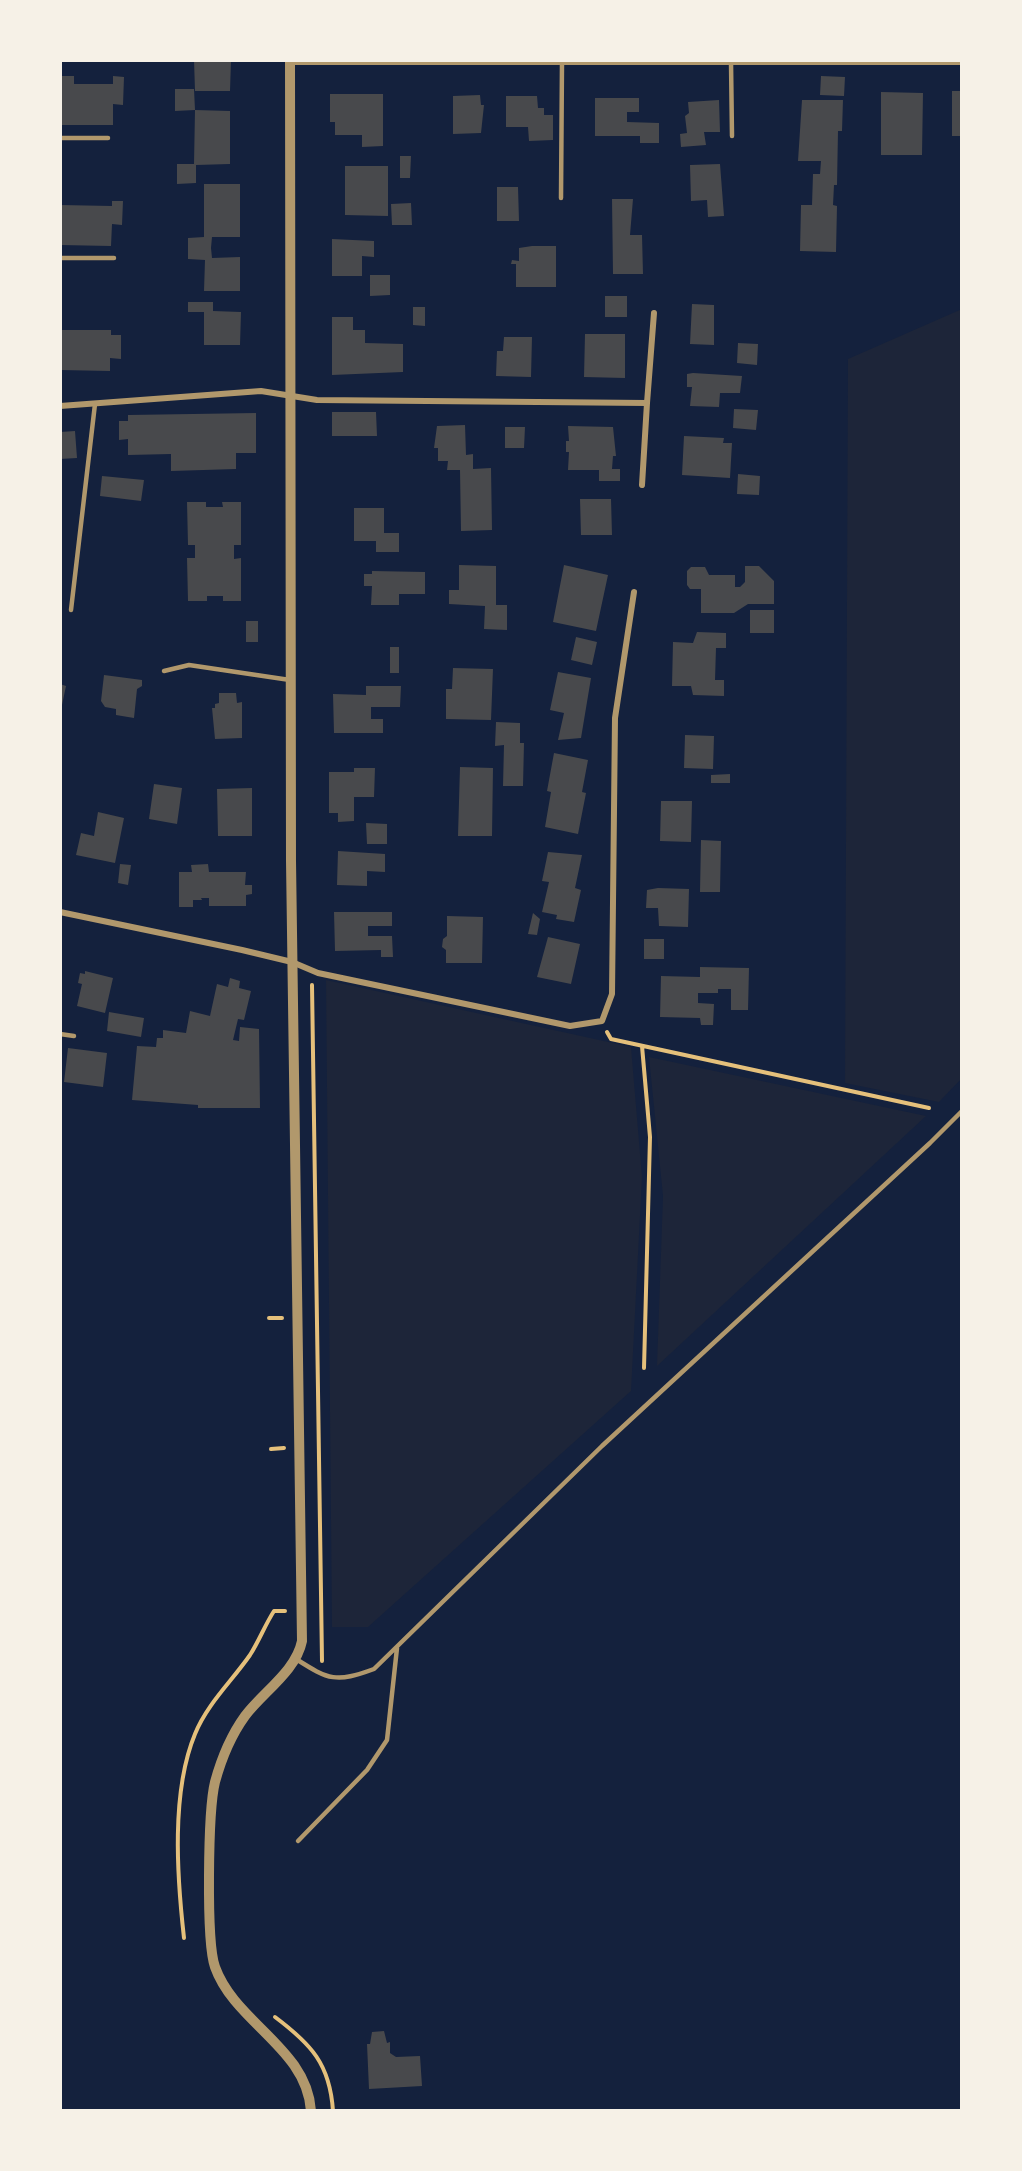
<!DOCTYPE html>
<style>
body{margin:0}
#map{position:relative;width:1022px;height:2171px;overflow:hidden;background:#14213d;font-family:"Alegreya Sans",sans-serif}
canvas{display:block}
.frame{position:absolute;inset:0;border:62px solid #f6f1e7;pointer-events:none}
</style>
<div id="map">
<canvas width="1022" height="2171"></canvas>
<div class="frame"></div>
</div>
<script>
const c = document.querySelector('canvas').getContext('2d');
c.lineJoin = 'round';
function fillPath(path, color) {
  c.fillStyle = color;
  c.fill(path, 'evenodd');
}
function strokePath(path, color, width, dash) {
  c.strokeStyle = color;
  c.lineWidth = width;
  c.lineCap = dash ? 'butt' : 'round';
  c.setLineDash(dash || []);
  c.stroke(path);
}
fillPath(new Path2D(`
 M962,309V1078L939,1102L845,1083L848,359Z
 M326,980L631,1047L642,1177L631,1391L368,1627H332Z
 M649,1057L926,1116L657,1366L663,1196Z`), '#1d2539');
fillPath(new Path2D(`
 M194,60H231L230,91H195Z
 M60,76H74V84H113V76L124,77L123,105L113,104V125H60Z
 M821,76L845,77L844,96L820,95Z
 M175,89H194L195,110L175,111Z
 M952,91H962V136H952Z
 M881,92L923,93L922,155H881Z
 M330,94H383V146L362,147V135H335V122H330Z
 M480,95L481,105H484L481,133L453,134V96Z
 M506,96H537L538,108H544V115H553V140L529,141L528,127H506Z
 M595,98H639V112H627V122L659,123V143H640V136H595Z
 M719,100L720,132H704L706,145L681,147L680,134L687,133L685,116L689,113L688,102Z
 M802,100H843L842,131H838L837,185H834L833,205L837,206L836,252L800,251L801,205H812L813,174H820L821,161H798Z
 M195,110L230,111V164L196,165V183L177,184V164H194Z
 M400,156H411L410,178H400Z
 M720,164L724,216L708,217L707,200L691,201L690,165Z
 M345,166H388V216L345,215Z
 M204,184H240V237H212L211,248L212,258L240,257V291H204L205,260L188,259V238L204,237Z
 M497,187H518L519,221H497Z
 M612,199H633L630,235H642L643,274H613Z
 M112,201H123L122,225L112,224L111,246L60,245V205L112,206Z
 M411,203L412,225H392L391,204Z
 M332,239L374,241V257L362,256V276H332Z
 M532,246H556V287H516V264H511L512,260L519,261V248Z
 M370,275H390V295L370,296Z
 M605,296H627V317H605Z
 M188,302H213V311L241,312L240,345H204V312H188Z
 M692,304L714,305V345L690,344Z
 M413,307H425V326L413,325Z
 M332,317H353V330H365V343L403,344V372L332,375Z
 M60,330H111V335H121V359L110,358V371L60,370Z
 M585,334H625V378L584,377Z
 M504,337H532L531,377L496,376L497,351H503Z
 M738,343L758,344L757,365L737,363Z
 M693,373L742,376L740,393H720L719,407L690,406L692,387H687V374Z
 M734,409L758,410L756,430L733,428Z
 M332,412H376L377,436H332Z
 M256,413V453H236V469L171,471V454L128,455V439L119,440V421H128V415Z
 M465,425L466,455L473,454V469L491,468L492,530L461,531L460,470H447L448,461H438V448H434L437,426Z
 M568,426L613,427L616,456H613L612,469H620V481H599V470H568L569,452H566V441H569Z
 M505,427H525L524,448H505Z
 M75,431L77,458L60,459V432Z
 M684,436L724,438L723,443H732L730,478L682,475Z
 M738,474L760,476L759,495L737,494Z
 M102,476L144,480L141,501L100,496Z
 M580,499H611L612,535H581Z
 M187,502H206V507H223L222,502H241V545H234V559L241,558V601H223V596H207V601H188L187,558H195V545H188Z
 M354,508H384V533H399V552H376V541H354Z
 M459,565L496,566V605H507V630L484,629L485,606L449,604V590H459Z
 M564,565L608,575L596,631L553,622Z
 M745,566H759L774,581V604H748L734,613H701V589H690L687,585V571L691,567H705L709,575H735V587H740L745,582Z
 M372,571L425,572V594H399V605H371L372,586H364V574H372Z
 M750,610H774V633H750Z
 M246,621H258V642H246Z
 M697,632L726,633V648H716L715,680H724V696L693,695L691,686H672L673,642L693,643Z
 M576,637L597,642L592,665L571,660Z
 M390,647H399V673H390Z
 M453,668L493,669L491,720L446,719V689H452Z
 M558,672L591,678L581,738L558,740L564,713L550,710Z
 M104,675L142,680V686L137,689L134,718L116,715V709L105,707L101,701Z
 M60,684L66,686L62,705L60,704Z
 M366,686H401L400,707H371V719H383V733H334L333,694L366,695Z
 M219,693H236L237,703L242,702V738L215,739L212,708H215V704L219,703Z
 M496,722L520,723V743H524L523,786H503L504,745L495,746Z
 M685,735L714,736L713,769L684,768Z
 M554,753L588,760L582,792L586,793L578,834L545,827L551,792L547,791Z
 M460,767L493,768L492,836H458Z
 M354,768H375L374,797H354V821L338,822V813H329V772H354Z
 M730,774V783H711V775Z
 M154,784L182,788L177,824L149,819Z
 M252,788V836H218L217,789Z
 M661,801H692L691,842L660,841Z
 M98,812L124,818L115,863L76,855L81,833L94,836Z
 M366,823L387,824V844H367Z
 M701,840L721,841L720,892H700Z
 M338,851L385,854V872L367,871V886L337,885Z
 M548,852L582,855L575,888L581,890L574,922L556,919L557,915L542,912L549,882L542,881Z
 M120,864L131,865L128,885L118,883Z
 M208,864L209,872H246L245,885H252V894L246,895V906H209V898H201L202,900H193V907H179V872H192L191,865Z
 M658,888L689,889L688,927L659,926L658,908H646L647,890Z
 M334,912H392V926H368V936H392L393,957H381V950L335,951Z
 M533,913L540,919L537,935L528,934Z
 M447,916L483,917L482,963H446V950L442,947L443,939L447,936Z
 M548,937L580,944L571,984L537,977Z
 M644,939H664V959H644Z
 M700,967L749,968L748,1010H731V989H718V993H698V1003L714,1004L713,1025H701L700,1018L660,1017L661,976L700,977Z
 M85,971L113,978L105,1013L77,1006L82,984L78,983L80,973L85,974Z
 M230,978L240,981L239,988L251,991L244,1020L238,1019L233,1040L239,1041L240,1027L259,1029L260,1108H198V1105L132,1100L137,1046L156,1047L157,1038H163V1030L186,1033L190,1011L210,1016L217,984L228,987Z
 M109,1012L144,1018L141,1037L107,1031Z
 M68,1048L107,1053L103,1087L64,1082Z
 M384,2031L387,2043L390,2042V2053L396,2057L420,2056L422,2086L369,2089L367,2044H370L372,2032Z`), '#48494c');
strokePath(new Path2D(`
 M312,985L322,1661
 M607,1032L611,1039L929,1108
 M642,1046L650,1137L644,1368
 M269,1318H282
 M271,1449L284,1448
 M184,1938C177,1876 171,1792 195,1734C207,1704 232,1681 250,1655C259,1641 265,1625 274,1611H285
 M275,2017C311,2044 330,2064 333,2111`), '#e5c07b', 4);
strokePath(new Path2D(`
 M731,62L732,136
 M60,138H108
 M561,198L562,61
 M60,258H114
 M71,610L95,404
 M164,671L189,665L290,680
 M60,1034L74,1036
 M296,1659C329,1680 336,1683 374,1669L602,1446L930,1143L962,1111
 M298,1841L367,1770L387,1740L397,1648`), '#b1986c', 4.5);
strokePath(new Path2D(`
 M290,62H962
 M60,406L261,391L317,400L647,403L654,313
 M642,485L647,403
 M60,912L242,950L292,962L318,973L570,1026L602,1021L612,994L615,718L634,592`), '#b1986c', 6);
strokePath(new Path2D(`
 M290,60L291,861L302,1641C296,1671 263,1692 245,1716C232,1734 221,1760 215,1782C208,1810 206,1942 215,1967C235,2023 307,2048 311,2111`), '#b1986c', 10);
</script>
